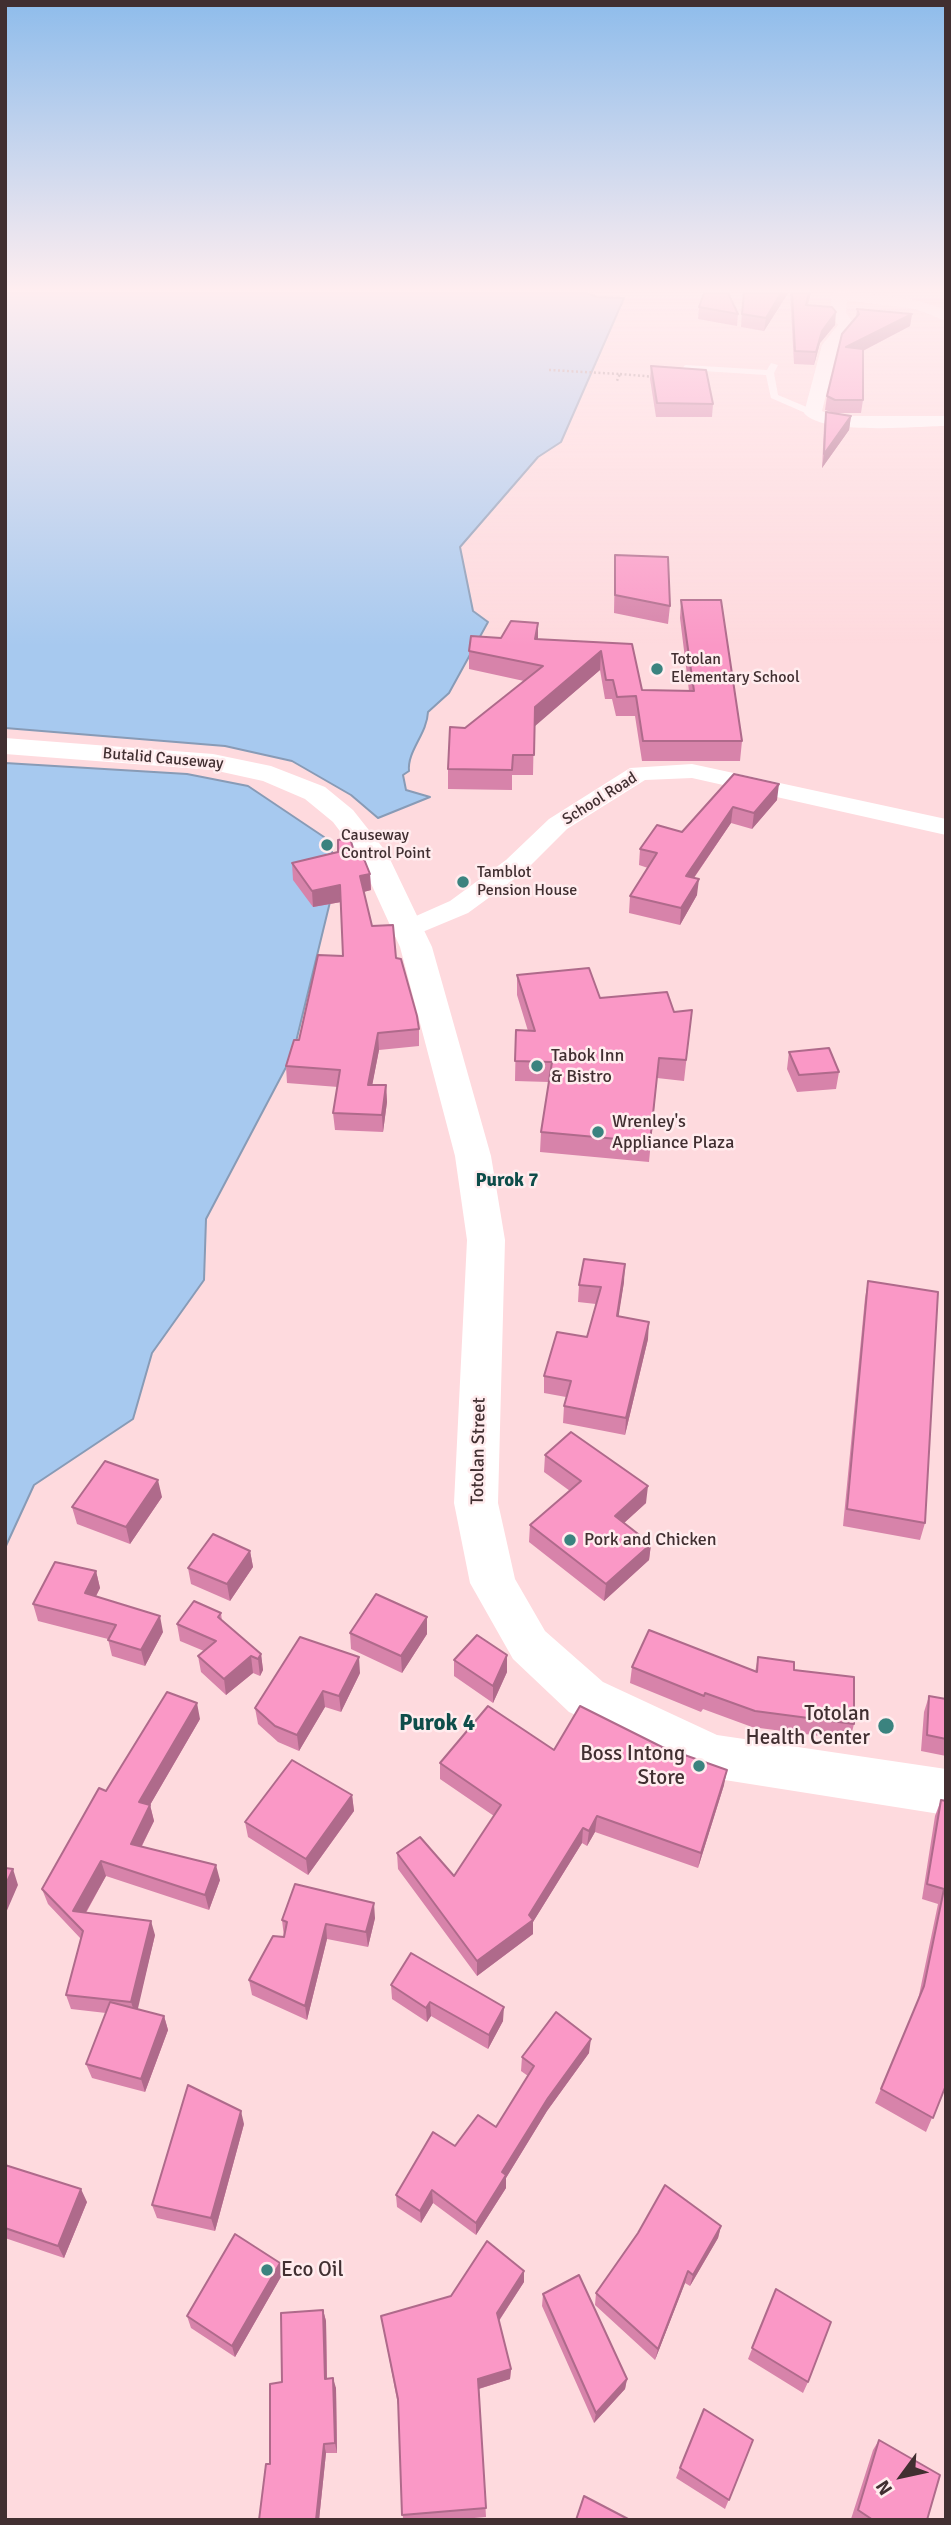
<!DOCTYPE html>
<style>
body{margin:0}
#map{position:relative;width:951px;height:2525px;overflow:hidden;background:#fedade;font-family:Signika,sans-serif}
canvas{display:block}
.frame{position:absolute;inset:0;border:7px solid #412f31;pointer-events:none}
.north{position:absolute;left:867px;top:2441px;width:70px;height:70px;-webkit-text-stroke:5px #ffecee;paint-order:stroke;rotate:237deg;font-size:19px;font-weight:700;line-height:28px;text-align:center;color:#412f31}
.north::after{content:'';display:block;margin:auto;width:24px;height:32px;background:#412f31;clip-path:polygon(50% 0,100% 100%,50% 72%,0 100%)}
</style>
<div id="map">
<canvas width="951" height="2525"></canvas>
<div class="frame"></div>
<div class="north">N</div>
</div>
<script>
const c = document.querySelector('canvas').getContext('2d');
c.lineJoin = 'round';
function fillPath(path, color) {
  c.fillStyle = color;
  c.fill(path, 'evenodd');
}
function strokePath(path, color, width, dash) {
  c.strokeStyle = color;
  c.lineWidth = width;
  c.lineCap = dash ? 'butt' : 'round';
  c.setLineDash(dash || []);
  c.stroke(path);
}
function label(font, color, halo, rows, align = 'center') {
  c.font = font + ' Signika,sans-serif';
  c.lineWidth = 5;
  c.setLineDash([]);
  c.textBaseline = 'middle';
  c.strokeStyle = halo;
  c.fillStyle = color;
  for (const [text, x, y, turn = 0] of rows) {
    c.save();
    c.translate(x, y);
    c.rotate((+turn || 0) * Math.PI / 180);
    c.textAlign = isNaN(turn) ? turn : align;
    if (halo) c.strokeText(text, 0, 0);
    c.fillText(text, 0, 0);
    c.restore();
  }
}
const water = new Path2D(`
 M5,293H587L597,297L624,298L561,442L538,457L460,547L473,611L488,622L449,693L428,712C427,734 407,751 409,771L403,775L406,790L430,797L378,818L351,795L292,761L225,746L5,728Z
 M5,763L187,774L248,786L324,837L339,865L293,1054L206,1219L204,1280L152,1353L133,1419L34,1485L5,1548Z`);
fillPath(water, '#a7c9ef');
strokePath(water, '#889bb6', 2);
strokePath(new Path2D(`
 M549,370L620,374L616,383
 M620,374L656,377`), '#a98d90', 2.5, [2, 2.5]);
fillPath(new Path2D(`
 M771,363L778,365L774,373L778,395L816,411V415H810L771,398L766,375L688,370L682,381L675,379L685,365L767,370Z`), '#fff');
fillPath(new Path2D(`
 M832,293C871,292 910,296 946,310V321L916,309L847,300L846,313L855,325L838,346L822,411L833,416H946V426C915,426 824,436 804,413L822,345L838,325L830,314Z
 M692,764L946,819V835L692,778L645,780L567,829L524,872L468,913L408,938L398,936L394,930L398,924L450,901L506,860L549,819L630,768Z`), '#fff');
fillPath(new Path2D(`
 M5,738L213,754L271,766L325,787L353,810L387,853L432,947L491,1156L505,1240L498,1503L515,1579L545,1631L603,1682L717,1735L946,1769V1815L712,1778L569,1712L513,1659L470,1583L454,1503L467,1240L455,1156L400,947L358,855L333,822L305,799L263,781L213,770L5,754Z`), '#fff');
fillPath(new Path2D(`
 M743,293H788L764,331L741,327Z
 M790,293H811L808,305L835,325L820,343L814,365L794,364Z
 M699,307L738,314L737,326L698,319Z
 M857,309L912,314L910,326L863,351V400L861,413H834L825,410L827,396L856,317Z
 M651,366L713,404L712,417H656L650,379Z
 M826,412L851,416L849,430L822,468L824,426Z
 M615,555L670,606L668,624L614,613Z
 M681,600L742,741L740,761H642L635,716H616L612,699H605L600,670L534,726L533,775H512V790L448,789V769L524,681L469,669V651L538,623V640L632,644L642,690L689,691L680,618Z
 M734,774L777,800L752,829L731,823L694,878L697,895L680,925L629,913L630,896L648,868L639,865L640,849L682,832Z
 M353,848L370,874L371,890L363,892L372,926L396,958L419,1029V1046L379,1050L372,1085H386L387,1102L383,1132L335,1130L333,1113L338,1087L287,1083L286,1066L343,956L341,902L313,907L293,880L292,863Z
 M517,975L600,998L674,1012L692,1010L684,1081L657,1078L649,1162L540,1152L541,1132L549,1082L515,1081L516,1030L528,1031L517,995Z
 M789,1052L839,1072L836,1089L797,1092L787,1069Z
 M868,1281L925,1523L920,1540L843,1526L865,1298Z
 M624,1282L618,1316L648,1339L625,1435L563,1423L564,1406L566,1397L544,1393V1376L587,1337L596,1304L578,1302L579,1285Z
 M545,1455L646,1503L624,1523L651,1544L649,1560L604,1601L529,1542L530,1525L570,1491L544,1472Z
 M162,1497L130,1544L77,1524L72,1507Z
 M250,1551L253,1567L230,1601L191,1584L188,1568Z
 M96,1571L100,1588L96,1596L163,1632L145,1666L112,1656L108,1639L38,1621L33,1604Z
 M221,1613L222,1621L261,1654L263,1670L260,1676L253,1673L226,1695L201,1672L198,1656L204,1651L180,1641L177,1624Z
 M427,1617V1634L402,1673L351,1649L350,1633Z
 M758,1657L794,1670L854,1724L850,1740L752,1727L703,1709L701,1712L630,1683L632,1667L755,1672Z
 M454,1660L507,1672L493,1703L454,1676Z
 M360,1673L341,1712L325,1707L299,1751L278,1742L258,1724L255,1708Z
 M929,1696L946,1699V1756L921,1751L924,1712Z
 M200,1719L150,1805L154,1821L142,1846L220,1880L209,1910L106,1876L86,1913L155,1935L137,2009L164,2016L168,2030L145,2092L92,2078L86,2064L106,2013L71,2009L66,1995L81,1939L48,1904L42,1889L106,1791Z
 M554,1750L724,1785L698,1868L595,1832L587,1846L582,1843L533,1922V1934L477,1976L398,1869L397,1853L454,1876L494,1816L440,1779V1763Z
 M352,1795L354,1811L308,1875L248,1837L245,1822Z
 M941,1800L946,1801V2085L926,2132L875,2103L918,2000L938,1904L922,1899L935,1816Z
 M375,1918L368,1947L327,1939L307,2020L252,1995L249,1980L284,1937L282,1920Z
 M391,1985L503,2021L488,2049L431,2016L427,2022L392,1999Z
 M589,2053L547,2111L506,2178V2188L476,2235L433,2203L421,2223L397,2207L396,2195L455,2146L496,2127L528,2076L521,2071L522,2057Z
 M244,2124L215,2231L157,2218L152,2205Z
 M5,2165L87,2202L64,2258L5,2238Z
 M721,2226L718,2238L690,2286L685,2283L655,2360L595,2305L596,2293Z
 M280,2263L282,2275L235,2357L191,2328L187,2316Z
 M524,2282L499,2321L511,2369L510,2379L479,2389L486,2517L451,2520H403L398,2405L381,2316Z
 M776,2289L808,2382L803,2393L748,2359Z
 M543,2294L627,2379L625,2389L594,2423L542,2306Z
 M323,2310L326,2321L327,2378L336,2388L337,2453H326L319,2520H259L270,2464L282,2382Z
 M753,2440L725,2509L676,2478L680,2468Z
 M879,2440L927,2520L851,2519L873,2450Z`), '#d783aa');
fillPath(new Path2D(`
 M781,293H788L764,331L766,318Z
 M836,312L835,325L820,343L814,365L816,352L822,331Z
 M912,314L910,326L845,360L846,347Z
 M851,416L849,430L822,468L824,454Z
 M538,623V642L535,639Z
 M601,651L600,670L534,727L535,707Z
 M779,784L777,800L752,829L754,813Z
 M733,807L731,823L684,892L686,876Z
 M370,874L371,890L360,893V876Z
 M699,879L697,895L680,925L681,908Z
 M340,885L341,902L313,907L312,891Z
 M378,1033L379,1050L369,1102L368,1085Z
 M386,1085L387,1102L383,1132L382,1115Z
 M625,1264L624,1282L616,1333L617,1316Z
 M649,1322L648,1339L625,1435L626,1418Z
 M158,1480L162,1497L130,1544L126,1527Z
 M648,1486L646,1503L613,1533L615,1516Z
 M651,1544L649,1560L604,1601L606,1584Z
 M250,1551L253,1567L230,1601L227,1584Z
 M96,1571L100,1588L89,1610L85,1593Z
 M160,1616L163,1632L145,1666L141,1650Z
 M427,1617V1634L402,1673L401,1656Z
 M261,1654L263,1670L260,1676L258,1659Z
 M507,1655V1672L493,1703V1686Z
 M251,1656L253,1673L226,1695L224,1679Z
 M359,1657L360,1673L341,1712L339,1696Z
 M323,1691L325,1707L299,1751L297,1735Z
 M197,1703L200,1719L143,1817L139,1802Z
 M727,1770L724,1785L698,1868L701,1853Z
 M352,1795L354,1811L308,1875L306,1859Z
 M150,1805L154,1821L135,1859L131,1844Z
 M597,1816L595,1832L587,1846L589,1831Z
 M583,1828L582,1843L533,1922V1934L477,1976V1961L529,1915Z
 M101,1861L106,1876L78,1926L73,1911Z
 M216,1865L220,1880L209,1910L205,1895Z
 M13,1869L18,1885L5,1915V1886Z
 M374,1903L375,1918L368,1947L366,1932Z
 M151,1921L155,1935L136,2017L131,2002Z
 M326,1924L327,1939L307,2020L305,2006Z
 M430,2002L431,2016L427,2022L426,2008Z
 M504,2007L503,2021L488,2049L489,2035Z
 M164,2016L168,2030L145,2092L141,2079Z
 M591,2039L589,2053L547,2111L506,2178V2188L476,2235V2223L502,2172L548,2098Z
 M241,2111L244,2124L215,2231L211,2218Z
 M81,2189L87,2202L64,2258L58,2246Z
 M432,2190L433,2203L421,2223L420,2211Z
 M721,2226L718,2238L690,2286L693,2275Z
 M280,2263L282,2275L235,2357L232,2346Z
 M524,2271V2282L496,2325L497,2313Z
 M688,2271L685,2283L655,2360L658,2349Z
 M323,2310L326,2321L327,2389L325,2379Z
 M511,2369L510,2379L478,2389V2379Z
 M333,2378L336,2388L337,2453L335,2443Z
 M627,2379L625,2389L594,2423L596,2413Z
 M324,2444L326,2453L319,2520H316Z`), '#af6a8b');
const building = new Path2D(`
 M704,293H728L738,314L699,307Z
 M744,293H781L766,318L742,314Z
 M792,293H809L806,305L832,307L836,312L822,331L816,352L795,351Z
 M857,309L912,314L846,347L863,349V400H835L827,396L842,334L859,314Z
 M651,366L706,370L713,404L657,403Z
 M826,412L851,416L824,454Z
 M615,555L668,557L670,606L615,595Z
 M681,600H721L742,741H643L636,696L617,697L613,680H606L601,651L535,707L534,755H513L512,770L448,769L450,727L465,728L543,666L469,651L471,636L501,638L511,621L538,623L535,639L632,644L642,690L694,691Z
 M734,774L779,784L754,813L733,807L686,876L699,879L681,908L630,896L657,853L640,849L657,825L682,832Z
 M350,838L353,848L364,859L370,874L360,876L372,926L393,925L396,958L401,959L417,1016L419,1029L378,1033L368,1085H386L382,1115L333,1113L340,1070L286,1066L294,1040H299L318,955L343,956L340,885L312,891L292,863L338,852V840Z
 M589,968L600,998L667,992L674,1012L692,1010L686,1060L659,1058L650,1142L541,1132L552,1062L515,1061L516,1030L535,1031L517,975Z
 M829,1048L839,1072L799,1075L789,1052Z
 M584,1259L625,1264L617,1316L649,1322L626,1418L564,1406L571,1381L544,1376L557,1332L587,1337L601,1287L579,1285Z
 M868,1281L938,1292L925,1523L847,1509Z
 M571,1432L648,1486L615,1516L651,1544L606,1584L530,1525L581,1481L545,1455Z
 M105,1461L158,1480L126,1527L72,1507Z
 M213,1534L250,1551L227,1584L188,1568Z
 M55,1562L96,1571L85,1593L160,1616L141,1650L108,1640L116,1625L33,1604Z
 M376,1594L427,1617L401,1656L350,1633Z
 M194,1601L221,1613L218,1617L261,1654L258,1659L251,1656L224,1679L198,1656L216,1641L177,1624Z
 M649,1630L757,1672L758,1657L794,1662V1670L854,1677V1724L755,1711L705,1693L704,1696L632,1667Z
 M477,1635L507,1655L493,1686L454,1660Z
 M300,1637L359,1657L339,1696L323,1691L297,1735L275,1726L255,1708Z
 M167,1692L197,1703L139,1802L150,1805L131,1844L216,1865L205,1895L101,1861L73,1911L151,1921L131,2002L66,1995L83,1931L42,1889L99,1788L106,1791Z
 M929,1696L946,1699V1739L927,1735Z
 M488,1706L554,1750L580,1706L662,1747L727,1770L701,1853L597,1816L589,1831L583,1828L529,1915L533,1920L477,1961L397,1853L420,1837L454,1876L501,1805L440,1763Z
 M292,1760L352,1795L306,1859L245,1822Z
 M941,1800L946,1801V2085L933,2118L881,2089L924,1986L944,1889L927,1884Z
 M5,1868L13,1869L5,1886Z
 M295,1884L374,1903L366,1932L326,1924L305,2006L249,1980L273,1936L284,1937L287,1922L282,1920Z
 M411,1953L504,2007L489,2035L430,2002L426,2008L391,1985Z
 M110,2002L164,2016L141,2079L86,2064Z
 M556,2012L591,2039L548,2098L502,2172L506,2175L476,2223L432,2190L420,2211L396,2195L433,2132L455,2146L478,2115L496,2127L534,2066L522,2057Z
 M188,2085L241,2111L211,2218L152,2205Z
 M5,2165L81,2189L58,2246L5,2228Z
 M665,2185L721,2226L693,2275L688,2271L658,2349L596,2293L638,2233Z
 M235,2234L280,2263L232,2346L187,2316Z
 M487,2241L524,2271L497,2313L511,2369L478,2379L486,2508L402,2515L398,2399L381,2316L451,2296Z
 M579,2275L627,2379L596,2413L543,2294Z
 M776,2289L831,2322L808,2382L752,2348Z
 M323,2310L325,2379L333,2378L335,2443L324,2444L316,2520H259L266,2464H270V2384L282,2382L281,2313Z
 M704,2409L753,2440L729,2500L680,2468Z
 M879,2440L940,2475L927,2520H873L858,2510Z
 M584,2496L630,2520H576Z`);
fillPath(building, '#fa98c6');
strokePath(building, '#af6a8b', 2);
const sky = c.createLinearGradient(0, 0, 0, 646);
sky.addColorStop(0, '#8ebceb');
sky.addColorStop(0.45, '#ffeef0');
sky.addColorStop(1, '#ffeef000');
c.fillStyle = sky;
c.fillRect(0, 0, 951, 646);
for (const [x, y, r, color] of [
 [657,669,7,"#3b837f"],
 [327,845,7,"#3b837f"],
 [463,882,7,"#3b837f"],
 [537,1066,7,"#3b837f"],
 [598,1132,7,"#3b837f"],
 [570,1540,7,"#3b837f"],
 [886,1726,9,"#3b837f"],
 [699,1766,7,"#3b837f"],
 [267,2270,7,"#3b837f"]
]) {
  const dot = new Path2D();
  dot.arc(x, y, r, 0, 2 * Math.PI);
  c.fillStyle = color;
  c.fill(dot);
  strokePath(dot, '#ffecee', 2.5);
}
label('16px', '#412f31', '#ffecee', [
 ["Totolan",671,660],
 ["Elementary School",671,678],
 ["Causeway",341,836],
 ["Control Point",341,854],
 ["Tamblot",477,873],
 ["Pension House",477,891]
], 'left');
label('16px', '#412f31', '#ffecee', [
 ["Butalid Causeway",163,759,5],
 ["School Road",600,799,-32]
]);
label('18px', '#412f31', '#ffecee', [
 ["Tabok Inn",551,1056],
 ["& Bistro",551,1077],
 ["Wrenley's",612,1122],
 ["Appliance Plaza",612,1143],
 ["Pork and Chicken",584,1540]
], 'left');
label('18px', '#412f31', '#ffecee', [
 ["Totolan Street",479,1451,-89]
]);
label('bold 19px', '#0e4d4a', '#ffecee', [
 ["Purok 7",507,1181]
]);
label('21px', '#412f31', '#ffecee', [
 ["Totolan",870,1714],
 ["Health Center",870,1738],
 ["Boss Intong",685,1754],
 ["Store",685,1778],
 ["Eco Oil",281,2270,"left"]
], 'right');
label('bold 23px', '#0e4d4a', '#ffecee', [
 ["Purok 4",437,1724]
]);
</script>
